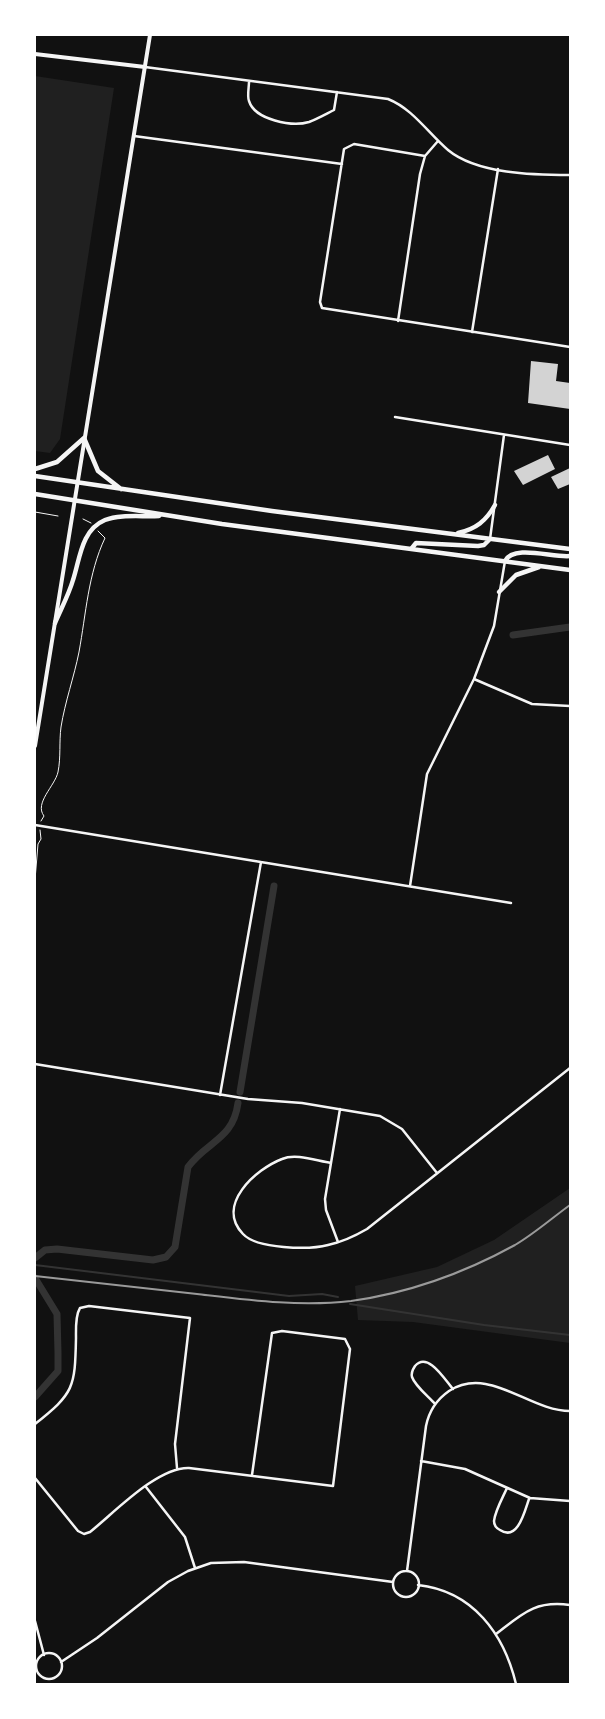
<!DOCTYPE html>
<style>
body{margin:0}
#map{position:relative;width:605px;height:1719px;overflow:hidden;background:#111;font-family:Quicksand,sans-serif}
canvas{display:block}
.frame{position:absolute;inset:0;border:36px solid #fff;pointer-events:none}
</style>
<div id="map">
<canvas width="605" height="1719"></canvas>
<div class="frame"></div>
</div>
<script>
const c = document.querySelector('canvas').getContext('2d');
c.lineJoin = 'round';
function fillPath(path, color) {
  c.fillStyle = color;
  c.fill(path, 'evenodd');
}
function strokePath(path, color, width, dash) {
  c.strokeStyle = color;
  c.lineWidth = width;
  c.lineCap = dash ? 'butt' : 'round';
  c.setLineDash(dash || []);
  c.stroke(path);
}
fillPath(new Path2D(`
 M35,76L114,88L60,439L50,453L35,451Z
 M570,1188V1343L413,1322L358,1320L355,1286L437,1267L494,1240Z`), '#202020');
strokePath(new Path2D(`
 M35,1265L289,1296L322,1294L338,1297
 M350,1304L484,1325L570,1335`), '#333', 2);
strokePath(new Path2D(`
 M513,635L570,627
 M240,1092L274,886
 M35,1258L45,1250L57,1249L153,1260L166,1257L175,1247L188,1167C207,1141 233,1140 238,1103
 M35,1278L57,1314L58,1353V1371L35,1397`), '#333', 7);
fillPath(new Path2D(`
 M531,361L558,364L556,381L570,383V409L528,403Z
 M548,455L555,469L523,485L514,471Z
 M570,468V484L558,489L551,477Z`), '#d3d3d3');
strokePath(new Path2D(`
 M35,512L58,516
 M83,519L91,523
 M41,821L44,816C34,803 55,786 58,772C61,757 59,742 61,727C65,702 74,677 79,652C86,614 88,574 105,538L98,531
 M35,880L38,844L41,839L40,830`), '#f5f5f5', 1);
strokePath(new Path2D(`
 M145,67L388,99C413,109 428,133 448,150C477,174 534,175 570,175
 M249,82C249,87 247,96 249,101C255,120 292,127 309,122C317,119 326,114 334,110L337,92
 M134,136L342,164
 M425,156L354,144L344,149L320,302L322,308L570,347
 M398,321L420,174L425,156L438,141
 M472,332L498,169
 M395,417L570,445
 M490,539L504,435
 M474,679L532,704L570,706
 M35,825L511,903
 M410,886L427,774L474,679L494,626L505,561
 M35,1064L248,1099L302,1103L380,1116L402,1129L437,1173
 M220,1095L261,862
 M331,1163C317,1161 296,1153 282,1159C256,1169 215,1205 243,1234C257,1249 309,1250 328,1245C342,1242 355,1236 367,1229L570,1068
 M338,1242L326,1210L325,1199L340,1109
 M435,1404C429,1397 415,1386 412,1377C411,1373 413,1369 415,1366C428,1351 445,1380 453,1389
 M35,1424C74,1393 75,1388 76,1338C76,1329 75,1316 80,1308L89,1306L190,1318L175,1444L177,1468
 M421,1461L465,1469L530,1498L570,1501
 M35,1478L78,1531L84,1534L90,1532C114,1513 157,1467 189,1468L333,1486L350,1349L345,1339L282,1331L272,1333L252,1475
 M146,1487L185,1537L195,1568
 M507,1488C503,1497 495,1511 494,1521C494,1525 496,1528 500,1530C518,1542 525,1510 529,1499
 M407,1571L426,1426C429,1411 436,1400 449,1391C489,1365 529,1411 570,1411
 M393 1584a13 13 0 1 1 26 0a13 13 0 1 1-26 0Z
 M418,1585C473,1591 504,1634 516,1684
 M35,1621L44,1655
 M496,1634C522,1614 535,1600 570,1605
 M36 1666a13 13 0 1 1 26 0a13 13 0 1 1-26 0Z
 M61,1662L97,1638L168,1582L188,1571L211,1563L244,1562L393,1582`), '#f5f5f5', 2.5);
strokePath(new Path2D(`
 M35,54L145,67`), '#f5f5f5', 4);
strokePath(new Path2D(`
 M35,746L150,35`), '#f5f5f5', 4);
strokePath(new Path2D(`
 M35,469L57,462L84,438L98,471L121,489
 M35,476L272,511L570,549
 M35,494L222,524L570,570
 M458,533C476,529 486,521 495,505
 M412,548L416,543L478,546L484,545L490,539
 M505,561C514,544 553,558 570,556
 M499,592L516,575L539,567
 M55,623C61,609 69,594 73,580C80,559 81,530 105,520C120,514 142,517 159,516`), '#f5f5f5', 4.5);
strokePath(new Path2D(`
 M35,1276C89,1282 143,1288 197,1294C248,1300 299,1307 351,1301C409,1293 464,1273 515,1245C534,1234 552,1218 570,1205`), '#9a9a9a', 2);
</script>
